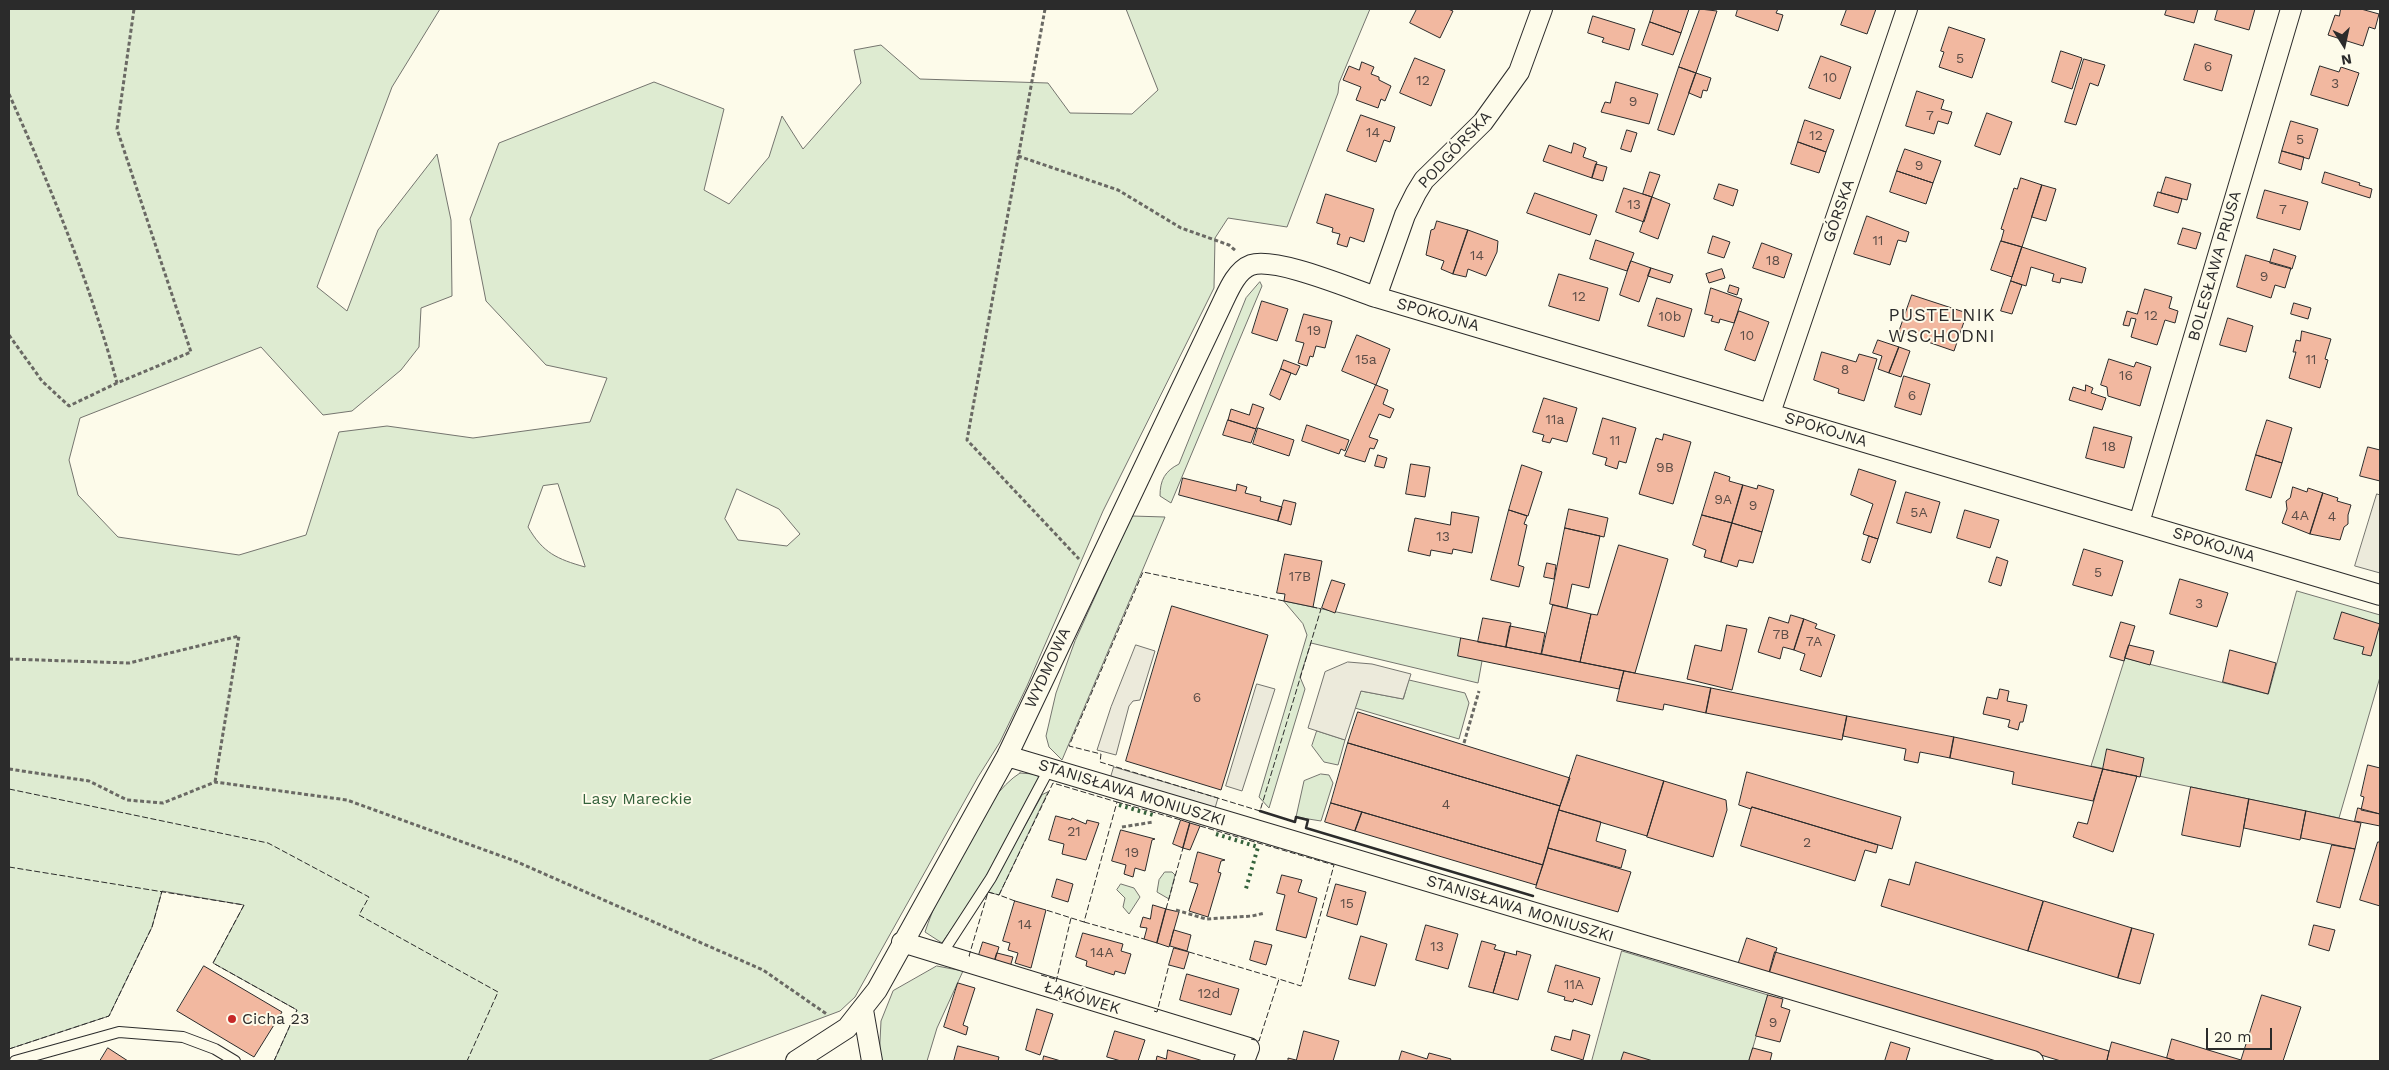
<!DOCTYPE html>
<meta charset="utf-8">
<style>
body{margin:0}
#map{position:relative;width:2389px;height:1070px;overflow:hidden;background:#fdfbea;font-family:"Work Sans",sans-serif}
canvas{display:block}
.frame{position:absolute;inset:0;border:10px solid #2b2b2b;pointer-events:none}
.north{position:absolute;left:2319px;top:20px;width:50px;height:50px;-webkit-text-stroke:4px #fdfbea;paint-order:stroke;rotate:170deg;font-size:14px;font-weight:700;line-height:20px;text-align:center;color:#2b2b2b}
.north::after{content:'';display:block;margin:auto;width:18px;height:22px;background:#2b2b2b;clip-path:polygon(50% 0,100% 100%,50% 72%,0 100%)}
.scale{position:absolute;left:2206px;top:1028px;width:66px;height:22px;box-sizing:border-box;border:2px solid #2b2b2b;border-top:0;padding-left:6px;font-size:15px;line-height:18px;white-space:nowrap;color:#2b2b2b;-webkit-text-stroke:4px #fdfbea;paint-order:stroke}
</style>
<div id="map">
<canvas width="2389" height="1070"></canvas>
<div class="frame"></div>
<div class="north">N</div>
<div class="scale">20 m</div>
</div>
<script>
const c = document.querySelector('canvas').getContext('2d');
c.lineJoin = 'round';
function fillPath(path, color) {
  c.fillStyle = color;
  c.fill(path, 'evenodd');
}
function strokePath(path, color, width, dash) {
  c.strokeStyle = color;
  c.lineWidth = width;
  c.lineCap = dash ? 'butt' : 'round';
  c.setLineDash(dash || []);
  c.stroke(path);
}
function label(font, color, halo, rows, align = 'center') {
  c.font = font + ' "Work Sans",sans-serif';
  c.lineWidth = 4;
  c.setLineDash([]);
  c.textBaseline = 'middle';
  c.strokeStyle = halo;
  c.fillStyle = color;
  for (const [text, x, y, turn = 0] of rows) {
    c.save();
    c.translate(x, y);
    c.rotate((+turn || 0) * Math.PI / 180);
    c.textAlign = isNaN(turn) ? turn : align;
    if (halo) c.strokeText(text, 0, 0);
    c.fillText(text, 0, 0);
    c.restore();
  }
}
const green = new Path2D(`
 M9,9H440L392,87L317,287L347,311L378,230L437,154L451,220L452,296L421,308L419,347L401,370L352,411L323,415L261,347L80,418L69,460L78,495L118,537L239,555L306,535L339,432L387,426L473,438L590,422L607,378L546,365L486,301L470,219L499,143L654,82L724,109L704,190L729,204L769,157L782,116L803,149L861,83L854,50L881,45L920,79L1048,83L1070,113L1132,114L1158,90L1126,9H1370L1339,83L1338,93L1287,227L1228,218L1215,238L1214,288L1103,511L1027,686L1000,742L978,777L855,997L840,1011L707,1061H274L297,1010L213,963L244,905L162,891L152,927L109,1016L9,1049ZM558,484L585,566V567C557,559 543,553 528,527L543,486ZM737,489L779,509L800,534L787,546L738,540L725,519Z
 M1260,282L1262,286L1171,503L1160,496C1160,480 1165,471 1179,464L1246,298Z
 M1132,516L1165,517L1062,760L1049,747L1046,736L1056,693L1075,641Z
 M2297,591L2380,615V677L2339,818L2091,766L2125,658L2268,694Z
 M1284,601L1461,638L1482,661L1478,683L1311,643L1300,677L1305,689L1269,808L1259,797L1307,635L1303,624Z
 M1409,680L1465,693L1469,703L1459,739L1355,708L1361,691L1403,699Z
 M1317,731L1345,740L1338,765L1324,762L1312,746Z
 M1020,773L1033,774L1040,777L988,876L942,943L925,932C939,890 982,796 1020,773Z
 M1321,774L1329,775L1333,783L1321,821L1296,817L1304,781Z
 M1048,792L999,895L988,892L1042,795Z
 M1165,872H1172L1175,875L1169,899L1157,892L1159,880Z
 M1121,884L1134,888L1140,897L1129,914L1123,907L1125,898L1117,890Z
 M1622,951L1768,995L1749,1061H1592Z
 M937,966L963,971L937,1028L927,1061H879L881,1021L893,991Z`);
fillPath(green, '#deebd1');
strokePath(green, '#74746e', 1);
const parking = new Path2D(`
 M2377,494L2380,495V573L2355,566Z
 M1136,645L1155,651L1140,700L1133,701L1129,706L1116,755L1097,750L1111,707Z
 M1348,662L1372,664L1411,674L1403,699L1361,691L1345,740L1308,728L1325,672Z
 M1257,684L1275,689L1242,791L1226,786Z
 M1114,767L1218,798L1215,808L1111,777Z`);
fillPath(parking, '#eceadb');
strokePath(parking, '#74746e', 1);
const building = new Path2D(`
 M1417,9H1448L1453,11L1440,38L1410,23Z
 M1654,9H1689L1681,33L1650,22Z
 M1700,9L1717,11L1696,73L1679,67Z
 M1738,9H1778L1776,13L1783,15L1778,31L1736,16Z
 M1847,9H1876L1867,34L1841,25Z
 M2167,9H2198L2194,23L2165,15Z
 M2218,9H2255L2249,30L2215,20Z
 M2341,9H2361L2379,14L2375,29L2369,27L2363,46L2328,35L2335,15L2339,16Z
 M1593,16L1635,29L1629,50L1602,42L1604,38L1588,33Z
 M1650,22L1681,33L1673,55L1642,45Z
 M1949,27L1985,39L1972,78L1939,67L1944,52L1941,51Z
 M2195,44L2232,55L2222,91L2184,80Z
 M2061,51L2082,58L2072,89L2052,82Z
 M1821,56L1851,67L1840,99L1809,88Z
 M1415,58L1445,70L1431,106L1400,93Z
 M2084,59L2105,65L2098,86L2090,83L2076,125L2065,122Z
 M1362,62L1374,67L1371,74L1379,77V80L1391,86L1385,101L1381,99L1378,108L1356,100L1361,87L1343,80L1349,66L1359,70Z
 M2320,66L2339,72L2341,67L2359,73L2348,106L2311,95Z
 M1679,67L1696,73L1674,135L1658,130Z
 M1696,73L1711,78L1707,91L1703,90L1701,98L1689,93Z
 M1616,82L1658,94L1649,124L1601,112L1605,102L1610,103Z
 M1917,91L1944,100L1941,109L1952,112L1948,124L1938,121L1934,134L1906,126Z
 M1987,113L2012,122L2000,155L1975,146Z
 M1361,115L1395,127L1390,142L1384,140L1376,162L1347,151Z
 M1805,120L1834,130L1826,152L1798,142Z
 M2291,121L2318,129L2309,159L2282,151Z
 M1627,130L1637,133L1631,152L1621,149Z
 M1798,142L1826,152L1819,173L1791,164Z
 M1574,143L1586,148L1583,157L1597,162L1592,178L1543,161L1549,145L1571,153Z
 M1905,149L1941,161L1933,183L1897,171Z
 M2282,151L2304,157L2301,170L2279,163Z
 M1596,164L1607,167L1603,181L1592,178Z
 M1897,171L1933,183L1926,204L1890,192Z
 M1650,172L1660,175L1652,197L1643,194Z
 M2325,172L2360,183L2359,185L2372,189L2370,198L2322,183Z
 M2166,177L2191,184L2187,200L2161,193Z
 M2021,178L2042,185L2022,247L2001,241L2004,230L2001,229L2014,188L2017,189Z
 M1719,184L1738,190L1733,206L1714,199Z
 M2042,185L2056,189L2046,221L2032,217Z
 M1624,188L1652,197L1644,222L1616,212Z
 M2265,190L2308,202L2300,230L2257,218Z
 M2158,192L2182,199L2178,213L2154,206Z
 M1535,193L1597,215L1590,235L1527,213Z
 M1326,194L1374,209L1364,242L1350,237L1347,247L1337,244L1340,234L1332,232L1333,228L1317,223Z
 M1652,197L1670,204L1658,239L1640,232Z
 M1867,216L1909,232L1906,242L1898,240L1890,265L1854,254Z
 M1437,221L1468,230L1453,274L1441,269L1444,261L1426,255L1431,230L1434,229Z
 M2183,228L2201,233L2196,249L2178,244Z
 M1468,230L1498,241L1497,252L1486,276L1468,269L1466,277L1453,274Z
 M1713,236L1730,242L1724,258L1708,253Z
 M1596,240L1634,253L1627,271L1590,259Z
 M2001,241L2022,247L2012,277L1991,270Z
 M1762,243L1792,254L1784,278L1753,268Z
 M2022,247L2086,268L2082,283L2061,278L2060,283L2052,281L2054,274L2031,267L2026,286L2011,281Z
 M2274,249L2296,256L2292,269L2270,263Z
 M2246,255L2291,268L2285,288L2275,285L2271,298L2237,287Z
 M1631,261L1651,268L1639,302L1620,295Z
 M1651,268L1673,275L1670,283L1648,276Z
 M1722,269L1725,278L1709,283L1706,274Z
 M1559,274L1608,288L1599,321L1549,306Z
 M2011,281L2022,285L2012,314L2001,311Z
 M1730,285L1739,288L1737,295L1728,292Z
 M1711,288L1742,299L1734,323L1720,319L1719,323L1711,321L1713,316L1705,314Z
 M2145,289L2172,297L2169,308L2178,311L2175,323L2165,320L2157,345L2131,337L2136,319L2131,318L2129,326L2123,325L2127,311L2137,314Z
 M1912,295L1967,313L1954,351L1899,332Z
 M1657,298L1692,309L1684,337L1648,326Z
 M1262,301L1288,309L1277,341L1252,333Z
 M2294,303L2311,308L2308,319L2291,314Z
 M1739,311L1769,322L1755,361L1725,350Z
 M1304,314L1332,321L1325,348L1316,346L1313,357L1310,356L1307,366L1298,363L1304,343L1296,341Z
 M2228,318L2253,326L2246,352L2220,345Z
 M2302,331L2331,339L2325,359L2328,360L2320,388L2289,378L2296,352H2293L2296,340L2300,341Z
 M1357,335L1390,349L1376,385L1342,371Z
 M1878,340L1899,347L1889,373L1878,369L1882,356L1873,353Z
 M1899,347L1910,351L1901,377L1889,373Z
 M1822,352L1856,362L1859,354L1877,359L1864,401L1838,393L1839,389L1814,380Z
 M2109,359L2134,367L2136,362L2151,367L2140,406L2108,396L2107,387L2101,385Z
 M1284,360L1300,366L1296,375L1281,369Z
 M1281,369L1291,373L1280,400L1270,395Z
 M1904,376L1930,384L1921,415L1895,407Z
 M1376,385L1388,390L1383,404L1394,409L1390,418L1379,414L1369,437L1378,440L1374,449L1370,448L1365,462L1345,456Z
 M2086,385L2093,388L2091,393L2106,398L2102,410L2069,400L2073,387L2085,391Z
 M1544,398L1577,408L1567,442L1552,438L1550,443L1542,441L1544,435L1533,432Z
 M1253,404L1264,408L1256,429L1228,420L1231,409L1249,415Z
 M1603,418L1636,428L1626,463L1619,461L1617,469L1605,465L1607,458L1593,454Z
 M1228,420L1256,429L1251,443L1223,435Z
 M2267,420L2292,428L2282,463L2256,455Z
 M1307,425L1349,440L1345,451L1341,449L1339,454L1302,441Z
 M2094,427L2132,437L2124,468L2086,458Z
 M1258,428L1294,440L1289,456L1253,444Z
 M1664,434L1691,442L1673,504L1639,494L1656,438L1662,440Z
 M2368,447L2380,450V481L2360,476Z
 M1378,455L1387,458L1384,468L1375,466Z
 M2256,455L2282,463L2271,498L2246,490Z
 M1411,464L1430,467L1425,497L1406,494Z
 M1522,465L1542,472L1528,516L1509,510Z
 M1859,469L1896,481L1878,539L1863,534L1873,504L1851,495Z
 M1715,472L1730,477L1729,481L1743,485L1732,523L1702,515Z
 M1183,478L1236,491L1237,484L1247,487L1245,493L1261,497L1260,501L1282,507L1278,521L1179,495Z
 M1743,485L1757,489L1758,485L1774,490L1762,532L1732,523Z
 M2293,487L2307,492L2308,488L2323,493L2310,534L2282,523L2287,509L2286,501L2290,498Z
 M1906,492L1940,502L1931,533L1897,523Z
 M2323,493L2338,498L2337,501L2351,505L2348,515V524L2344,527L2340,540L2310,534Z
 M1284,500L1296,503L1291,525L1278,521Z
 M1569,509L1608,518L1604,537L1565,528Z
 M1509,510L1527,516L1524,524L1527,525L1518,565L1524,567L1519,587L1491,580Z
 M1965,510L1999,520L1990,548L1957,538Z
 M1452,512L1479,517L1472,553L1453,549L1452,554L1431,550L1430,556L1408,551L1415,518L1450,525Z
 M1702,515L1732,523L1721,562L1704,557L1706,550L1693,545Z
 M1732,523L1762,532L1753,563L1739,560L1737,567L1721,562Z
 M1565,528L1600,536L1589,588L1572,584L1567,608L1550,604Z
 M1869,536L1878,539L1870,563L1862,560Z
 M1619,545L1668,559L1635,673L1580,662L1591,614L1597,615Z
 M2084,549L2123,561L2112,596L2073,585Z
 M1285,554L1322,561L1313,607L1284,601L1285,594L1277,593Z
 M1997,557L2008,561L2001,586L1989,582Z
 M1547,563L1556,565L1554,579L1544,577Z
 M2180,579L2228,593L2217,627L2170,614Z
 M1332,580L1345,584L1335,613L1322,608Z
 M1553,605L1591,614L1580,662L1542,654Z
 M1172,606L1268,635L1221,790L1126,761Z
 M2342,612L2380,624L2371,656L2362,654L2364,647L2334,639Z
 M1791,615L1804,619L1794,650L1783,647L1780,659L1758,652L1769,617L1788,623Z
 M1483,618L1511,623L1506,647L1478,642Z
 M1804,619L1817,624L1815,628L1835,635L1821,677L1800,670L1805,654L1794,650Z
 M2121,622L2135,626L2124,661L2110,657Z
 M1727,625L1747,629L1732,690L1687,679L1695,645L1721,651Z
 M1510,626L1545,633L1541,654L1506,647Z
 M1461,638L1624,671L1619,689L1458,656Z
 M2129,645L2154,651L2150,665L2125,658Z
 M2230,650L2276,663L2268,694L2223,682Z
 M1624,671L1711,688L1706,713L1664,704L1663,710L1617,701Z
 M1711,688L1847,716L1842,740L1706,713Z
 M2000,689L2009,691L2007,701L2027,705L2023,722H2020L2018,730L2008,727L2010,720L1983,714L1987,697L1997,699Z
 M1358,712L1570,778L1560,806L1348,743Z
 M1847,716L1954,737L1950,758L1920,752L1918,763L1904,760L1906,749L1843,736Z
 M1954,737L2103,769L2093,801L2012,784L2014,772L1950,758Z
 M1348,743L1560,806L1543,865L1331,803Z
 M2107,749L2144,758L2140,777L2103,769Z
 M1577,755L1664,781L1647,836L1559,810Z
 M2368,765L2380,768V814L2361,810L2364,797L2361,796Z
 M2103,769L2137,776L2113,852L2073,837L2078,822L2087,824Z
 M1747,772L1901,817L1892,849L1752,807L1751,809L1739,805Z
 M1664,781L1726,800L1727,810L1713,857L1647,837Z
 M2191,787L2249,799L2240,847L2182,835Z
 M2249,799L2306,811L2300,840L2244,828Z
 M1331,803L1362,812L1355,831L1325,822Z
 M1752,807L1878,845L1876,853L1865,850L1855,881L1741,846Z
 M2358,808L2380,814V826L2355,821Z
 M1559,810L1601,822L1596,841L1626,850L1621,868L1548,848Z
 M2306,811L2361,823L2355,849L2301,838Z
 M1362,812L1543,865L1536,885L1355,831Z
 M1056,816L1071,820L1072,818L1086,824L1087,820L1099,823L1086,860L1062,854L1064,844L1049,840Z
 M1181,820L1190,823L1183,848L1173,844Z
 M1190,823L1200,826L1190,850L1183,848Z
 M1121,830L1155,839L1152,840L1145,871L1135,868L1133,877L1124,874L1126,865L1112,861Z
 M2378,842H2380V906L2360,900Z
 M2332,845L2355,849L2340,908L2317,902Z
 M1548,848L1631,872L1618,912L1536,888Z
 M1198,852L1225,860L1221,861L1218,872L1221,873L1208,917L1189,911L1198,884L1190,882Z
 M1916,862L2043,901L2028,951L1881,906L1889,879L1909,885Z
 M1282,875L1302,880L1298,892L1317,898L1306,938L1276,930L1285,895L1277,893Z
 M1057,879L1073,884L1068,902L1052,897Z
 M1336,884L1366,892L1357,925L1327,916Z
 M1015,901L1046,910L1031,968L1015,963L1018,953L1008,950L1010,943L1003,941Z
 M2044,901L2132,928L2118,978L2028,951Z
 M1153,905L1166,909L1157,943L1144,939L1147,928L1140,927L1143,917L1150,919Z
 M1166,909L1179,912L1169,947L1157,943Z
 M1426,925L1458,934L1448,969L1416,960Z
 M2314,925L2335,930L2329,951L2309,945Z
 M2132,928L2154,934L2140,984L2118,978Z
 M1174,930L1191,935L1187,951L1170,946Z
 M1083,933L1123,944L1121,951L1131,954L1125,974L1115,971L1114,975L1086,966L1087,961L1076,957Z
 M1361,936L1387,944L1375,986L1349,979Z
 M1747,938L1777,948L1769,974L1738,965Z
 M1255,941L1272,945L1266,965L1250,960Z
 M1482,941L1496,945L1494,949L1505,952L1493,993L1469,987Z
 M983,942L999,947L994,963L978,958Z
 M1174,948L1189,952L1184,969L1169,965Z
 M1517,951L1531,955L1518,1000L1493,993L1505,952L1516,955Z
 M1775,952L2109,1051L2107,1061H2061L1769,974Z
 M997,953L1013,957L1010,967L994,963Z
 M1556,965L1600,978L1592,1005L1574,999L1573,1002L1564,1000L1565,997L1548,992Z
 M204,966L282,1012L254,1057L177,1011Z
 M1187,974L1239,989L1231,1015L1180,1000Z
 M958,983L975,988L963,1025L968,1027L966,1035L944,1027Z
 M1768,995L1783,999L1781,1007L1790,1010L1780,1042L1756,1036Z
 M2262,995L2301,1007L2283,1061H2241Z
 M1037,1009L1053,1014L1040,1055L1026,1050Z
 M1573,1030L1590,1035L1583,1060L1551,1050L1555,1036L1570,1040Z
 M1115,1031L1145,1040L1138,1061H1121L1107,1057Z
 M1304,1031L1339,1041L1333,1061H1288V1058L1296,1060Z
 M2172,1039L2241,1060L2240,1061H2177L2167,1058Z
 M1891,1042L1910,1048L1906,1061H1885Z
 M2112,1042L2167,1058L2177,1061H2107Z
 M958,1046L999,1057L998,1061H954Z
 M108,1048L128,1061H100Z
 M1753,1048L1772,1053L1770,1061H1749Z
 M1168,1050L1203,1061H1156L1157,1056L1166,1059Z
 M1402,1051L1427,1059L1429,1053L1451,1059L1450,1061H1399Z
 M1624,1052L1653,1061H1621Z
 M1044,1056L1061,1061H1043Z`);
fillPath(building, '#f2b8a0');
strokePath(building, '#2b2b2b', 1);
const lane = new Path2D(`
 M941,955L991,878L1049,769
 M15,1061L119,1032L183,1037L215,1049L235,1061`);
const street = new Path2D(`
 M1376,297L1405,215L1416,193L1424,180L1483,122L1519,72L1542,9
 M1770,413L1907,9
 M2139,523L2291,9
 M1007,756L2033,1061
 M902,942L1249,1048L1244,1061
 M863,1010L872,1061
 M796,1061L847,1028L877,990L1007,756L1220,308C1227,294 1235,271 1251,265C1276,257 1349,288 1376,297L2380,595`);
strokePath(lane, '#2b2b2b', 12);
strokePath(street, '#2b2b2b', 22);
strokePath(new Path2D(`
 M1045,9L967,440L1079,559
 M9,94C51,188 90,283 117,383
 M1018,156L1118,190L1181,228L1229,245L1236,251
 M9,335L42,381L69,406L117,383L191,352L117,129L134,9
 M9,659L129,663L239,636L215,782
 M1464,743L1479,691
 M9,769L89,781L127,800L163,803L215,782L347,800L515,861L763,970L828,1015
 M1122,827L1153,822
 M1176,910L1206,919L1252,916L1265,913`), '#6a6964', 3, [4, 2.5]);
strokePath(lane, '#fdfbea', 10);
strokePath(street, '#fdfbea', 20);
strokePath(new Path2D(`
 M1119,805L1153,815
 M1216,834L1258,847L1245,892`), '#34623c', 4, [2.5, 4]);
strokePath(new Path2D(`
 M1284,601L1143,572L1069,746L1101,754L1100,762L1260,811L1321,609L1313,607
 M9,789L268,843L369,897L359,915L498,992L467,1061
 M1117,802L1181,820
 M1200,826L1334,865L1301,986L1279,979L1259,1041L1251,1039
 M9,867L244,905L213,963L297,1010L274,1061
 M1015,901L999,895L1053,783L1117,802L1084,922L1046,910
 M1166,909L1183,848
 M1084,922L1144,939
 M1189,952L1279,979
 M970,956H969L988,892L999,895
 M1041,975L1055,979
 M1056,982L1071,918
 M1154,1011L1157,1012L1169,965
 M9,1049L109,1016L152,927L162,891`), '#2b2b2b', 1, [6, 2.5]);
strokePath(new Path2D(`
 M1260,811L1295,822L1296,817L1308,820L1306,828L1533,896`), '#2b2b2b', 2.5);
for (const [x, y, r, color] of [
 [232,1019,5,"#c62828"]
]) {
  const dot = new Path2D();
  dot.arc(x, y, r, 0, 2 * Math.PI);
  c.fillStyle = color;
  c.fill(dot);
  strokePath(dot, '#fdfbea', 2);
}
label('14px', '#5d4e48', null, [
 ["5",1960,59],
 ["6",2208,67],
 ["10",1830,78],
 ["12",1423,81],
 ["3",2335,84],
 ["9",1633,102],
 ["7",1930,116],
 ["14",1373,133],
 ["12",1816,136],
 ["5",2300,140],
 ["9",1919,166],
 ["13",1634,205],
 ["7",2283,210],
 ["11",1878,241],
 ["14",1477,256],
 ["18",1773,261],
 ["9",2264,277],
 ["12",1579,297],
 ["12",2151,316],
 ["10b",1670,317],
 ["19",1314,331],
 ["10",1747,336],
 ["15a",1366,360],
 ["11",2311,360],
 ["8",1845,370],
 ["16",2126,376],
 ["6",1912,396],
 ["11a",1555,420],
 ["11",1615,441],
 ["18",2109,447],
 ["9B",1665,468],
 ["9A",1723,500],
 ["9",1753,506],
 ["5A",1919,513],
 ["4A",2300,516],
 ["4",2332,517],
 ["13",1443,537],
 ["5",2098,573],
 ["17B",1300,577],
 ["3",2199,604],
 ["7B",1781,635],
 ["7A",1814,642],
 ["6",1197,698],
 ["4",1446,805],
 ["21",1074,832],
 ["2",1807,843],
 ["19",1132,853],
 ["15",1347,904],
 ["14",1025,925],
 ["13",1437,947],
 ["14A",1102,953],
 ["11A",1574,985],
 ["12d",1209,994],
 ["9",1773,1023]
]);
label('16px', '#2b2b2b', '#fdfbea', [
 ["PODGÓRSKA",1455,150,-47],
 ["GÓRSKA",1839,211,-71],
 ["BOLESŁAWA PRUSA",2215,266,-74],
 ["SPOKOJNA",1438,315,16],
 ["SPOKOJNA",1826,430,17],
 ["SPOKOJNA",2214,545,17],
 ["WYDMOWA",1048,668,-65],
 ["STANISŁAWA MONIUSZKI",1132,793,17],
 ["STANISŁAWA MONIUSZKI",1520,909,17],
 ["ŁĄKÓWEK",1082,998,17]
]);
label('16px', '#34623c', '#fdfbea', [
 ["Lasy Mareckie",637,799]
]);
label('16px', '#2b2b2b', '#fdfbea', [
 ["Cicha 23",242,1019]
], 'left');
c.letterSpacing = '1px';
label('18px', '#2b2b2b', '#fdfbea', [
 ["PUSTELNIK",1942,316],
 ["WSCHODNI",1942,337]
]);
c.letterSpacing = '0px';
</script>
